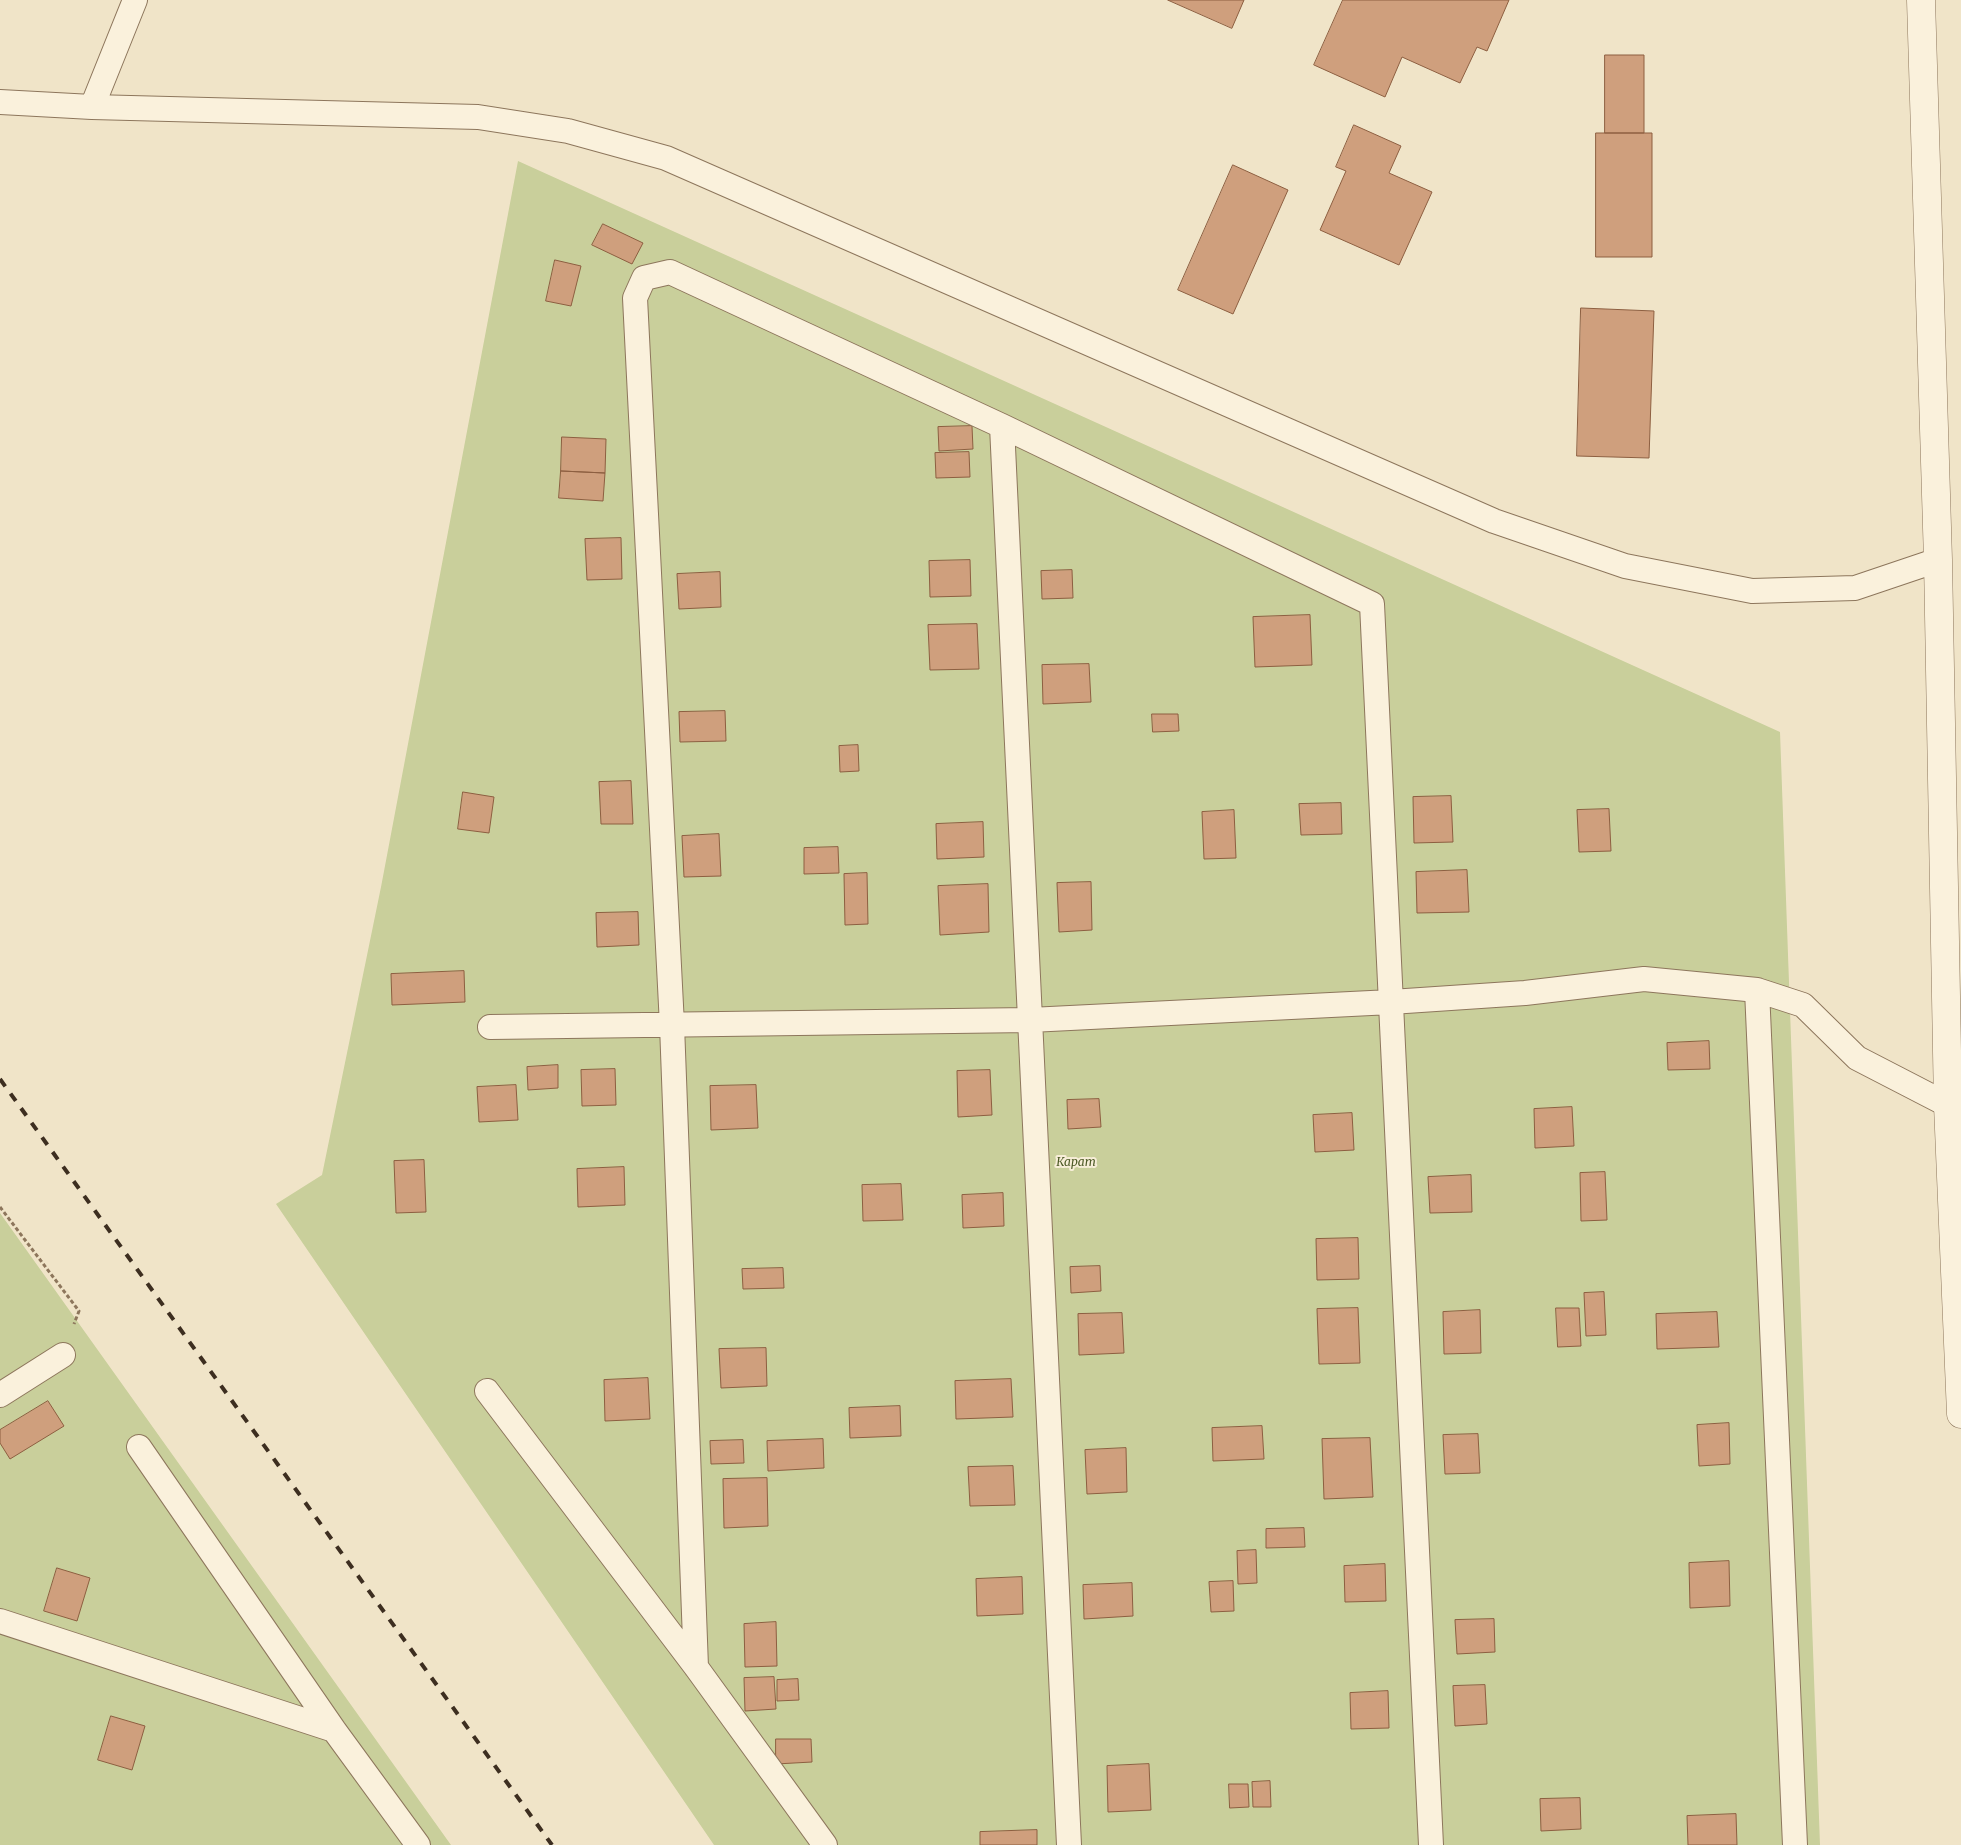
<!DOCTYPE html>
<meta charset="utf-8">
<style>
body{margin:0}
canvas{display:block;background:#f0e4c8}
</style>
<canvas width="1961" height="1845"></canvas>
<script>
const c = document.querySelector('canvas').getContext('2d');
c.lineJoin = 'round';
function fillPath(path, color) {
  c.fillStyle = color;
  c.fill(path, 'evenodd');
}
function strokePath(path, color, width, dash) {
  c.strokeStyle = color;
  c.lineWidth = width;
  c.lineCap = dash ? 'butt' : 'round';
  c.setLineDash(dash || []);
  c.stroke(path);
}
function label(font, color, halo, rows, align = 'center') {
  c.font = font + ' Merriweather,serif';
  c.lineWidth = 4;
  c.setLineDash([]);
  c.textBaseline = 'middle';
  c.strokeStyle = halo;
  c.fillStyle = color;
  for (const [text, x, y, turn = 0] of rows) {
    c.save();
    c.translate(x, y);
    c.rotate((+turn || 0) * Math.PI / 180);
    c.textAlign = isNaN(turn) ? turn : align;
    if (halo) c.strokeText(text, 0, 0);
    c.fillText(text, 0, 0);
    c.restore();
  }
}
fillPath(new Path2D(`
 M518,161L1780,732L1820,1845H714L276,1204L322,1175L381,887Z
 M0,1213L451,1845H0Z`), '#c9cf9b');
const building = new Path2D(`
 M1168,0H1244L1232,28Z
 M1343,0H1509L1487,51L1477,47L1460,83L1402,57L1385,97L1314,65Z
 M1605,55H1644V133H1605Z
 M1354,125L1401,146L1389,173L1432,192L1399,265L1320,230L1346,171L1336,167Z
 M1596,133H1652V257H1596Z
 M1233,165L1288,190L1233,314L1178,290Z
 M603,224L643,243L632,264L592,245Z
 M555,260L581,266L571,306L546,301Z
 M1581,308L1654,311L1649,458L1577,456Z
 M972,426L973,449L939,451L938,427Z
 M562,437L606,439L605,473L561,471Z
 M969,452L970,477L936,478L935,453Z
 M561,471L605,473L603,501L559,498Z
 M621,538L622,579L587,580L585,539Z
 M970,560L971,596L930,597L929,561Z
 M1072,570L1073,598L1042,599L1041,571Z
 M720,572L721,607L679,609L677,574Z
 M1310,615L1312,665L1255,667L1253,617Z
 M977,624L979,669L930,670L928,625Z
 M1089,664L1091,702L1043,704L1042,665Z
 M725,711L726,741L680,742L679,712Z
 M1152,714H1178L1179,731L1153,732Z
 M858,745L859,771L840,772L839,746Z
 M631,781L633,824H601L599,782Z
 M463,792L494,797L489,833L458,829Z
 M1451,796L1453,842L1414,843L1413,797Z
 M1341,803L1342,834L1301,835L1299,804Z
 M1609,809L1611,851L1579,852L1577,810Z
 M1234,810L1236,858L1204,859L1202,812Z
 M983,822L984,857L937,859L936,824Z
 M719,834L721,876L684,877L682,836Z
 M838,847L839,873L804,874V848Z
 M1467,870L1469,912L1417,913L1416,872Z
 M867,873L868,924L845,925L844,874Z
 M1091,882L1092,930L1059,932L1057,883Z
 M988,884L989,932L940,935L938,886Z
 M638,912L639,945L597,947L596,913Z
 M464,971L465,1002L392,1005L391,974Z
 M1709,1041L1710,1069L1668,1070L1667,1043Z
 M558,1065V1088L528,1090L527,1067Z
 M615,1069L616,1105L582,1106L581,1070Z
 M990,1070L992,1115L958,1117L957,1071Z
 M516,1085L518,1120L479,1122L477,1087Z
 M756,1085L758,1128L711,1130L710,1086Z
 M1099,1099L1101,1127L1068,1129L1067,1100Z
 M1572,1107L1574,1146L1535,1148L1534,1109Z
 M1352,1113L1354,1150L1315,1152L1313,1115Z
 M424,1160L426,1212L396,1213L394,1161Z
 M624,1167L625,1205L578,1207L577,1169Z
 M1605,1172L1607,1220L1581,1221L1580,1173Z
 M1471,1175L1472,1212L1430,1213L1428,1177Z
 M901,1184L903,1220L863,1221L862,1185Z
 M1003,1193L1004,1226L963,1228L962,1195Z
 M1358,1238L1359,1279L1317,1280L1316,1239Z
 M1100,1266L1101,1291L1071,1293L1070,1267Z
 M783,1268L784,1288L743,1289L742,1269Z
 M1604,1292L1606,1335L1586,1336L1584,1293Z
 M1358,1308L1360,1363L1319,1364L1317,1309Z
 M1556,1308H1579L1581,1346L1558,1347Z
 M1480,1310L1481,1353L1444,1354L1443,1312Z
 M1717,1312L1719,1347L1657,1349L1656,1314Z
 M1122,1313L1124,1353L1079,1355L1078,1314Z
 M766,1348L767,1386L721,1388L719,1349Z
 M648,1378L650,1419L605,1421L604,1380Z
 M1011,1379L1013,1417L956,1419L955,1381Z
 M48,1401L64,1426L10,1459L0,1443V1430Z
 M900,1406L901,1436L850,1438L849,1408Z
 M1729,1423L1730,1464L1699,1466L1697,1425Z
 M1262,1426L1264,1459L1213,1461L1212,1428Z
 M1478,1434L1480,1473L1445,1474L1443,1435Z
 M1370,1438L1373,1497L1324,1499L1322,1439Z
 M823,1439L824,1468L768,1471L767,1441Z
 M743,1440L744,1463L711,1464L710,1441Z
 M1126,1448L1127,1492L1087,1494L1085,1450Z
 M1013,1466L1015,1505L970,1506L968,1467Z
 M767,1478L768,1526L724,1528L723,1479Z
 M1304,1528L1305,1547L1266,1548V1529Z
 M1256,1550L1257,1583L1238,1584L1237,1551Z
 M1729,1561L1730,1606L1690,1608L1689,1563Z
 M1385,1564L1386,1601L1345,1602L1344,1566Z
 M57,1568L90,1578L77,1621L44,1611Z
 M1022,1577L1023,1614L977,1616L976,1579Z
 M1233,1581L1234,1611L1211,1612L1209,1582Z
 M1132,1583L1133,1616L1084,1619L1083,1585Z
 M1494,1619L1495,1652L1457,1654L1455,1620Z
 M776,1622L777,1666L745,1667L744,1624Z
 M774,1677L776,1709L745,1711L744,1678Z
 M798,1679L799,1700L777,1701V1680Z
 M1485,1685L1487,1724L1455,1726L1453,1686Z
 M1388,1691L1389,1728L1351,1729L1350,1693Z
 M111,1716L145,1726L132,1770L98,1760Z
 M776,1739H811L812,1762L776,1764Z
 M1149,1764L1151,1810L1108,1812L1107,1766Z
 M1270,1781L1271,1807H1253L1252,1782Z
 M1229,1784H1248L1249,1807L1230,1808Z
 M1580,1798L1581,1829L1541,1831L1540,1799Z
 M1736,1814L1737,1845H1688L1687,1816Z
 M1037,1830V1845H980V1832Z`);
fillPath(building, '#cf9f7d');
strokePath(building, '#8d5f41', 1);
const service = new Path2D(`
 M0,102L92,107L478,117L568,131L666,158L1494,521L1625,566L1752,591L1855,588L1938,560
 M92,107L135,0
 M1002,426L1069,1845
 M1757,990L1795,1845
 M490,1027L1030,1020L1391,1002L1525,993L1644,979L1757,990L1803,1005L1857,1058L1948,1105
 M487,1391L696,1667L825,1845
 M0,1395L63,1355
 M139,1447L334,1730L418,1845
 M0,1621L334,1730
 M696,1667L672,1025L635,298L644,278L670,272L1002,426L1372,604L1431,1845`);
const minor = new Path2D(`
 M1921,0L1938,560L1948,1105L1961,1414`);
strokePath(service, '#8d765c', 26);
strokePath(minor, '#8d765c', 29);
strokePath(new Path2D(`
 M0,1207L79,1311L74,1324`), '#8d765c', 3, [4, 2.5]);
strokePath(service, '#faf1dc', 24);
strokePath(minor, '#faf1dc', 28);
strokePath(new Path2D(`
 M0,1079L552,1845`), '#3d2e20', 4, [9, 9]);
label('italic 12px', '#4d5a26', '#f7eed8', [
 ["Карат",1076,1163]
]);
</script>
